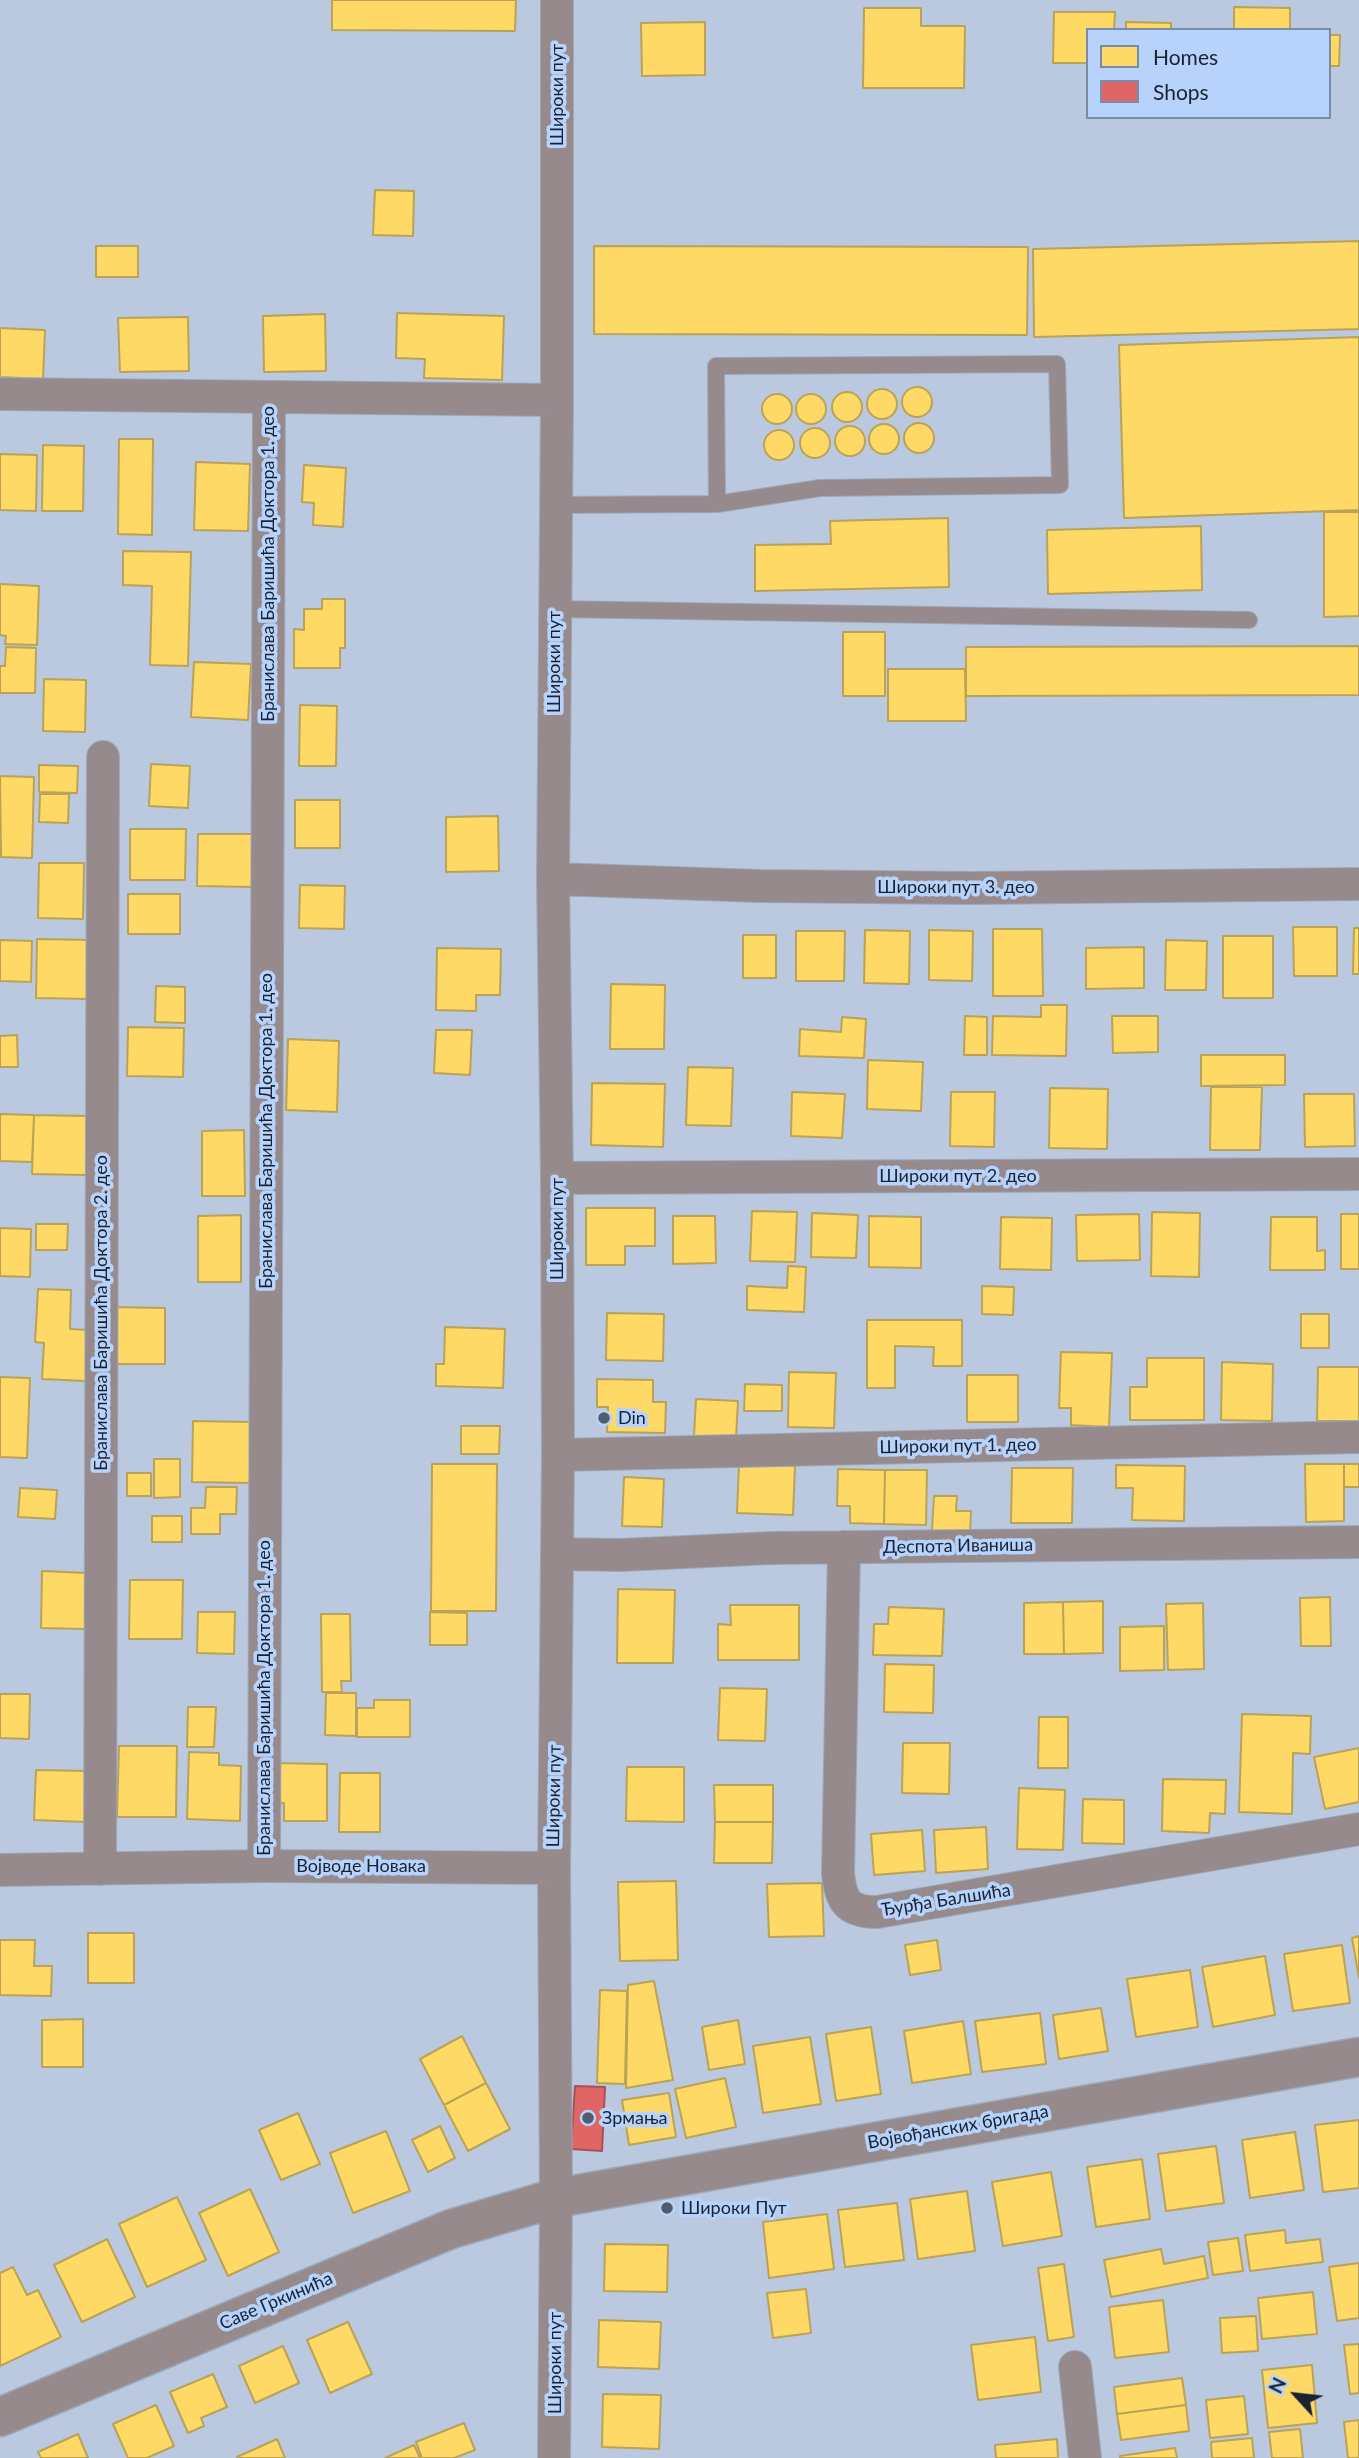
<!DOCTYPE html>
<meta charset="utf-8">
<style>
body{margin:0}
#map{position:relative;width:1359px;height:2458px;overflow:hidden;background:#bac9df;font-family:Lato,sans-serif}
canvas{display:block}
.legend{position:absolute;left:1086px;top:28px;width:245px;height:91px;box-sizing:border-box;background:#b7d3fb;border:2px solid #778caa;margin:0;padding:9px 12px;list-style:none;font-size:21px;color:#182231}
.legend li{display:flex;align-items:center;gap:14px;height:35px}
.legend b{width:35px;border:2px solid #778caa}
.north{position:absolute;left:1261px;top:2360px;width:70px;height:70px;-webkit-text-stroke:5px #b7d3fb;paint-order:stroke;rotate:297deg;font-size:19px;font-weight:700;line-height:28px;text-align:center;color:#182231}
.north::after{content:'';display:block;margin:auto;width:24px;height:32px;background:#182231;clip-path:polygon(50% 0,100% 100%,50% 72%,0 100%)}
</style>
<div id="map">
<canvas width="1359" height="2458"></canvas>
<ul class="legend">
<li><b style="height:19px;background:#ffd966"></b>Homes</li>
<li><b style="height:19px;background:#e06666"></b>Shops</li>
</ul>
<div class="north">N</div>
</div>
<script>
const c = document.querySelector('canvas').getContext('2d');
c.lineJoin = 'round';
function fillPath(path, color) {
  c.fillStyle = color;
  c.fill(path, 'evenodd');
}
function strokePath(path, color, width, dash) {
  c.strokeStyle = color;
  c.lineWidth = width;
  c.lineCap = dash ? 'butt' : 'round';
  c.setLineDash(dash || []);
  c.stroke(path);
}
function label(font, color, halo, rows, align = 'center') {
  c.font = font + ' Lato,sans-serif';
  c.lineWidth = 7;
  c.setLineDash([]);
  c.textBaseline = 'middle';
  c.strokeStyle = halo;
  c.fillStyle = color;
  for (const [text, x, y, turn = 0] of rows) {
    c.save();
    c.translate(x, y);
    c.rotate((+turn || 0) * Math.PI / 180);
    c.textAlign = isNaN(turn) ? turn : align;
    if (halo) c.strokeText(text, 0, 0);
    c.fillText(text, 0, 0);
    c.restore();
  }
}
const homes = new Path2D(`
 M332,0H516L515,31L332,30Z
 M1234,7L1290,8V30H1234Z
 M864,8H921V26H965L964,88H863Z
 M1054,12H1115L1114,30H1088V63H1053Z
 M705,22V75L642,76L641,23Z
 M1126,22L1171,23V30H1126Z
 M1329,35H1340L1339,66H1329Z
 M375,190L414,191L413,236L373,235Z
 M1359,241V329L1034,337L1033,249Z
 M96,246H138V277H96Z
 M594,246L1028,247L1027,335L594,334Z
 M397,313L504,316L502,380L424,378L425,359L396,358Z
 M325,314L326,371L264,372L263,316Z
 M188,317L189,371L120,372L118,318Z
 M0,328L45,330L43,379L0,377Z
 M1359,337V510L1124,518L1119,345Z
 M902 402a15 15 0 1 1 30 0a15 15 0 1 1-30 0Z
 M867 404a15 15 0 1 1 30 0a15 15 0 1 1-30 0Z
 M832 407a15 15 0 1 1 30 0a15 15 0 1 1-30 0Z
 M796 409a15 15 0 1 1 30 0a15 15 0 1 1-30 0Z
 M762 409a15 15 0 1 1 30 0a15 15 0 1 1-30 0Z
 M904 438a15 15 0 1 1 30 0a15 15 0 1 1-30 0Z
 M869 439a15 15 0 1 1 30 0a15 15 0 1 1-30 0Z
 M835 441a15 15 0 1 1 30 0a15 15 0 1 1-30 0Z
 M800 443a15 15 0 1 1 30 0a15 15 0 1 1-30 0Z
 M764 445a15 15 0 1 1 30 0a15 15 0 1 1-30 0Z
 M119,439H153L152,535L118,534Z
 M43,445L84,446L83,511H42Z
 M0,454L37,455L36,511L0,510Z
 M196,462L250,464L248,531L194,530Z
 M304,465L346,468L343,527L313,525L314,503L302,502Z
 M1324,512H1359V616L1324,617Z
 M948,518L949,587L755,591V545L831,544L830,521Z
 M1201,526L1202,590L1048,594L1047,530Z
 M123,551L191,552L188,666L150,665L152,586L123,585Z
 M0,584L39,586L37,645L5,644L6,636L0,635Z
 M322,599H345V648H340V668H294V629L304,630V609H322Z
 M843,632H885V696H843Z
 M1359,646V695L966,696V647Z
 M6,647L36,648L35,693H0V666H5Z
 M194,662L251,664L248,720L191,717Z
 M888,669H965L966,721H888Z
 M44,679L86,680L85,732L43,731Z
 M300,705L337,706L336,766H299Z
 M151,764L190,766L188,808L149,806Z
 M39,765L78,766L77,793L39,792Z
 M0,776L34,777L32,858L1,857Z
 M40,794H69L68,823L39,822Z
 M295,800H340V848H295Z
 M498,816L499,871L446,872V817Z
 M130,829H186L185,880H130Z
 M198,834H253L252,887L197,886Z
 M39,863H84L83,919L38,918Z
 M300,885L345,886L344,929L299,928Z
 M128,894H180V934H128Z
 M1293,927H1337V976H1294Z
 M1354,928H1359V974H1353Z
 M993,929H1042L1043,996H993Z
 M865,930L910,931L909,984L864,983Z
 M929,930L973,931L972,981L929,980Z
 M796,931H845L844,981H796Z
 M743,935H776V978H743Z
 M1223,936H1273V998H1223Z
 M37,939L91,940L90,999L36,998Z
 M0,940L32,941L31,982L0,981Z
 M1166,940L1207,941L1206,990H1165Z
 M1144,947V988L1086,989V948Z
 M437,948L501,949L500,995H476V1011L436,1010Z
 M611,984L665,985L664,1049H610Z
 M156,986L185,987V1023L155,1022Z
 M1041,1005H1067L1066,1056L992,1055L993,1016L1041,1017Z
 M965,1016L987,1017V1055H964Z
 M1112,1016H1158V1052L1113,1053Z
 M842,1017L866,1019L864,1058L799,1056L800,1029L841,1032Z
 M128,1027L184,1028L183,1077L127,1076Z
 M436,1030H472L470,1075L434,1073Z
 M17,1035L18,1067H0V1036Z
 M288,1039L339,1041L337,1112L286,1110Z
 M1201,1055H1285V1085L1201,1086Z
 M868,1060L923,1062L921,1111L867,1109Z
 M688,1067L733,1068L731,1126L686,1125Z
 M592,1083L665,1084L663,1147L591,1145Z
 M1211,1087H1262L1260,1150H1210Z
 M1050,1088L1108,1089L1107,1149L1049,1148Z
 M792,1092L845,1094L842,1138L791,1136Z
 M951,1092H995L994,1147L950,1146Z
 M1304,1094H1354L1355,1146L1305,1147Z
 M0,1114L34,1115L32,1162L0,1161Z
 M34,1115L88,1116L86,1175L32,1174Z
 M244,1130L245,1196H202V1131Z
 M586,1208H655V1246H625V1265H586Z
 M752,1211L797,1212L795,1262L750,1261Z
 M1152,1212L1200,1213L1199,1277L1151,1276Z
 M812,1213L858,1215L856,1258L811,1257Z
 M1139,1214L1140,1260L1077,1261L1076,1215Z
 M1341,1214H1359V1269H1341Z
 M241,1215V1282H198V1216Z
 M673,1216H715L716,1263L673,1264Z
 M869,1216L921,1217V1268L869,1267Z
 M1001,1217L1052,1218L1051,1270L1000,1269Z
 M1271,1217H1317V1251L1325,1250V1270H1270Z
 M36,1224H68L67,1250H36Z
 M0,1228L31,1229L30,1277L0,1276Z
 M788,1266L806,1267L804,1312L747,1310V1286L787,1288Z
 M982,1286L1014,1287L1013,1315L982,1314Z
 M38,1289L71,1290L70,1329L88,1330L86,1381L42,1379L44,1343L35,1342Z
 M110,1307L165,1308V1364H110Z
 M607,1313L664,1314L663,1361L606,1360Z
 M1301,1314H1329V1348H1301Z
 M867,1320H962V1366H933L934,1347L895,1346V1388H867Z
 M445,1327L505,1329L503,1388L436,1386V1364H444Z
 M1061,1352L1112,1353L1109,1427L1071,1425V1408H1059Z
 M1147,1358H1204V1420H1130V1387H1147Z
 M1222,1362L1273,1364L1272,1421L1221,1420Z
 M1318,1367H1359V1421H1317Z
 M789,1372L836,1373L834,1428L788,1427Z
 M967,1375H1018V1422H967Z
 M0,1377L30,1378L27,1458L0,1457Z
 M597,1379L653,1380V1402H666L665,1433L607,1432L608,1407H597Z
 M745,1384L782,1385V1411H744Z
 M696,1399L738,1401L736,1438L694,1436Z
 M193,1421L251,1422L250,1483L192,1482Z
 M461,1426H500L499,1454H461Z
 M154,1459H180V1497L154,1498Z
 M432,1464H497L496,1611H431Z
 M739,1464L795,1466L793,1515L737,1513Z
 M1305,1464H1344V1521L1306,1522Z
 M1344,1464H1359V1487H1344Z
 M1116,1465L1185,1466L1184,1521L1132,1520L1133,1488H1116Z
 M1012,1468H1073L1072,1523H1011Z
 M838,1469L885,1470L884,1524L850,1523V1506H837Z
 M885,1470H927L926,1525L884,1524Z
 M127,1473H151V1496H127Z
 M624,1477L664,1479L662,1527L622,1526Z
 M206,1487H237L236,1514H220V1534H191V1508H205Z
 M20,1488L57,1490L55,1519L18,1517Z
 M934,1496H957L956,1511H971L970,1533L932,1531Z
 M152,1516H182V1542H152Z
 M42,1571L87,1573L85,1629L41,1628Z
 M130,1580H183L182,1639H129Z
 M618,1589L675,1590L673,1663H617Z
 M1330,1597L1331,1646H1301L1300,1598Z
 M1103,1601V1653L1064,1654L1063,1602Z
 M1063,1602L1064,1654H1024V1603Z
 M1203,1603L1204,1669L1168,1670L1166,1604Z
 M730,1605H799V1660H718V1624L731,1625Z
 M889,1607L944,1609L942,1656L873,1655L874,1624H888Z
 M198,1612H235L234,1654L197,1653Z
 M430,1612L467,1613V1645H430Z
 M321,1614H350L351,1681H341L342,1692H322Z
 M1164,1626V1670L1120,1671V1627Z
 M885,1664L934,1665L933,1713L884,1712Z
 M720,1688L767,1689L765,1741L718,1740Z
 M326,1693H356V1736L325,1735Z
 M0,1694H30L29,1739L0,1738Z
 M374,1700H410V1737H357V1708H374Z
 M188,1707H216L214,1747H187Z
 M1242,1714L1311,1716L1310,1754L1293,1753L1292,1814L1239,1812Z
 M1039,1717H1068V1768H1038Z
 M903,1743H950L949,1794L902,1793Z
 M119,1746H177L176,1817H117Z
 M1359,1748V1802L1325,1809L1314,1757Z
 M189,1752L219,1753V1765L241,1766L240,1821L187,1819Z
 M272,1763L327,1764V1821H284V1803L272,1802Z
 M627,1767H684V1822L626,1821Z
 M36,1770L88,1771L86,1822L34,1820Z
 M340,1773H380V1832H339Z
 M1163,1779L1226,1780L1225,1814L1210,1813L1209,1833L1162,1831Z
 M714,1785H773V1822H715Z
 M1019,1788L1065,1790L1063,1850L1017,1849Z
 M1083,1799L1124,1800V1844L1082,1843Z
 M715,1822H773L772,1863H714Z
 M986,1827L988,1869L936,1873L934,1830Z
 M922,1830L925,1871L874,1875L871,1834Z
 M676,1881L678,1960L620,1961L618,1882Z
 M822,1883L824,1936L769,1937L767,1884Z
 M88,1933H134V1983H88Z
 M1359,1936V1978L1352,1938Z
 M0,1940H35L34,1966H52L51,1996L0,1995Z
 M937,1940L941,1970L910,1975L905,1945Z
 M1342,1945L1350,2003L1293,2011L1284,1954Z
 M1265,1956L1275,2015L1213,2027L1202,1967Z
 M1190,1970L1198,2027L1136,2037L1127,1979Z
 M654,1981L673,2080L626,2088L628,1985Z
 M600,1990L627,1991L625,2084L597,2083Z
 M1101,2008L1108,2051L1059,2059L1053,2015Z
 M1040,2013L1046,2064L982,2072L975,2021Z
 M83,2019V2067H42V2020Z
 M738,2020L745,2064L709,2070L702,2027Z
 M963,2021L971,2074L912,2083L904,2031Z
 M871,2027L881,2094L836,2101L826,2034Z
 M462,2036L486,2083L444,2105L420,2059Z
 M810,2037L821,2104L763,2113L753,2046Z
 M725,2078L736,2127L686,2138L675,2089Z
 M486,2083L510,2129L468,2151L444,2105Z
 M669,2093L676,2137L629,2145L622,2100Z
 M298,2113L320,2164L281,2180L259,2130Z
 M1359,2120V2188L1323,2192L1315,2125Z
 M440,2126L455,2158L428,2172L412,2140Z
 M386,2131L410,2191L353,2213L330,2153Z
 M1295,2132L1304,2190L1250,2198L1242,2140Z
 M1216,2146L1224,2203L1166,2211L1158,2154Z
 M1142,2159L1150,2219L1096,2227L1087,2167Z
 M1051,2172L1062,2236L1003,2246L992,2182Z
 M250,2189L279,2252L228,2276L199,2213Z
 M967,2191L975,2251L918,2259L910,2199Z
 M177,2197L206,2260L147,2287L119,2224Z
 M897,2203L904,2260L845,2267L838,2210Z
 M827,2214L834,2269L769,2278L763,2222Z
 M1285,2230L1286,2243L1320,2239L1323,2262L1250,2271L1245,2235Z
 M1238,2238L1243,2271L1213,2275L1208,2242Z
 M107,2239L135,2297L82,2322L54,2265Z
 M605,2244L668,2245L667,2292L604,2291Z
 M1161,2249L1164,2264L1204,2256L1208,2278L1111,2297L1104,2260Z
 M1359,2263V2318L1337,2321L1329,2267Z
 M1064,2264L1074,2337L1048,2341L1038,2268Z
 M13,2267L27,2295L38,2290L61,2337L0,2366V2273Z
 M806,2289L811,2333L773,2338L767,2293Z
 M1313,2292L1317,2334L1262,2339L1258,2298Z
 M1163,2300L1169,2352L1115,2358L1109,2307Z
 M1256,2316L1258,2351L1222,2353L1220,2318Z
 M599,2320L661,2322L659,2369L598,2367Z
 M348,2322L372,2374L330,2393L307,2340Z
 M1035,2337L1041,2392L978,2400L971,2345Z
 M1359,2344V2393L1350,2394L1344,2345Z
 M283,2346L299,2383L255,2403L239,2366Z
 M1312,2365L1317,2423L1268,2428L1262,2370Z
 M213,2374L227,2407L201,2418L204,2426L188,2433L170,2392Z
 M1182,2378L1186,2405L1117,2414L1114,2387Z
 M603,2394L661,2395L659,2449L602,2447Z
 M1244,2396L1248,2434L1210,2438L1206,2400Z
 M156,2405L174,2446L147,2458H128L113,2424Z
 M1186,2405L1189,2431L1121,2440L1117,2414Z
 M1359,2420V2458H1348L1344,2422Z
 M464,2423L475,2450L454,2458H422L416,2442Z
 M1300,2429L1303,2458H1272L1269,2432Z
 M78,2434L88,2458H41L38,2452Z
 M1252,2438L1254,2458H1212L1211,2442Z
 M277,2439L285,2458H237V2457Z
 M1057,2439L1058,2458H996L995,2445Z
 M414,2445L420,2458H385Z
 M1175,2448L1177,2458H1120V2456Z`);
fillPath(homes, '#ffd966');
strokePath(homes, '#baa256', 2);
const shops = new Path2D(`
 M575,2086L605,2087L602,2151L571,2149Z`);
fillPath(shops, '#e06666');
strokePath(shops, '#a45256', 2);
const service = new Path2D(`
 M555,505L717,504L820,488L1060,485L1057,364L716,366L717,504
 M554,609L1249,620`);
const minor = new Path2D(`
 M0,394L557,400
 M553,879L760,886L972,888L1359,884
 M557,1178L1359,1174
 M558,1455L1359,1437
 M844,1547L838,1873C841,1901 847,1912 877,1912L1359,1829
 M557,1554L621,1555L772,1548L1359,1542
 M264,1866L269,397
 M100,1869L103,757
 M0,1870L264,1866L554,1868
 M1075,2367L1085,2458
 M554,2458L556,2198L554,1868L558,1455L557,1178L553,879L557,400V0`);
const tertiary = new Path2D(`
 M0,2417L451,2229L556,2198L1359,2057`);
strokePath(service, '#9da8b9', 18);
strokePath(minor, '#9da8b9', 34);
strokePath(tertiary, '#9da8b9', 41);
strokePath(service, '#978a8d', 16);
strokePath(minor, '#978a8d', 32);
strokePath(tertiary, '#978a8d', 38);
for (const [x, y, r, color] of [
 [604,1418,7,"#515c6e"],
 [588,2118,7,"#515c6e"],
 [667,2208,7,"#515c6e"]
]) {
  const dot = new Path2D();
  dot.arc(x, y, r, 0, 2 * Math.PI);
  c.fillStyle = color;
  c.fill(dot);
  strokePath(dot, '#b7d3fb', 2.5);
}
label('18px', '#182231', '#b7d3fb', [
 ["Широки пут",557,95,-90],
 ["Бранислава Баришића Доктора 1. део",268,564,-90],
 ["Широки пут",554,662,-90],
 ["Широки пут 3. део",956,887],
 ["Бранислава Баришића Доктора 1. део",266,1131,-90],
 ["Широки пут 2. део",958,1176],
 ["Широки пут",557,1229,-90],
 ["Бранислава Баришића Доктора 2. део",101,1313,-90],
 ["Широки пут 1. део",958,1446,-1],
 ["Деспота Иваниша",958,1546,-1],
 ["Бранислава Баришића Доктора 1. део",264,1698,-90],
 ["Широки пут",554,1796,-89],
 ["Војводе Новака",361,1866],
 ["Ђурђа Балшића",946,1900,-9],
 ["Војвођанских бригада",958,2127,-10],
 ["Саве Гркинића",276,2301,-23],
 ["Широки пут",555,2363,-90]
]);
label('18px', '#182231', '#b7d3fb', [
 ["Din",618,1418],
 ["Зрмања",602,2118],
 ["Широки Пут",681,2208]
], 'left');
</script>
